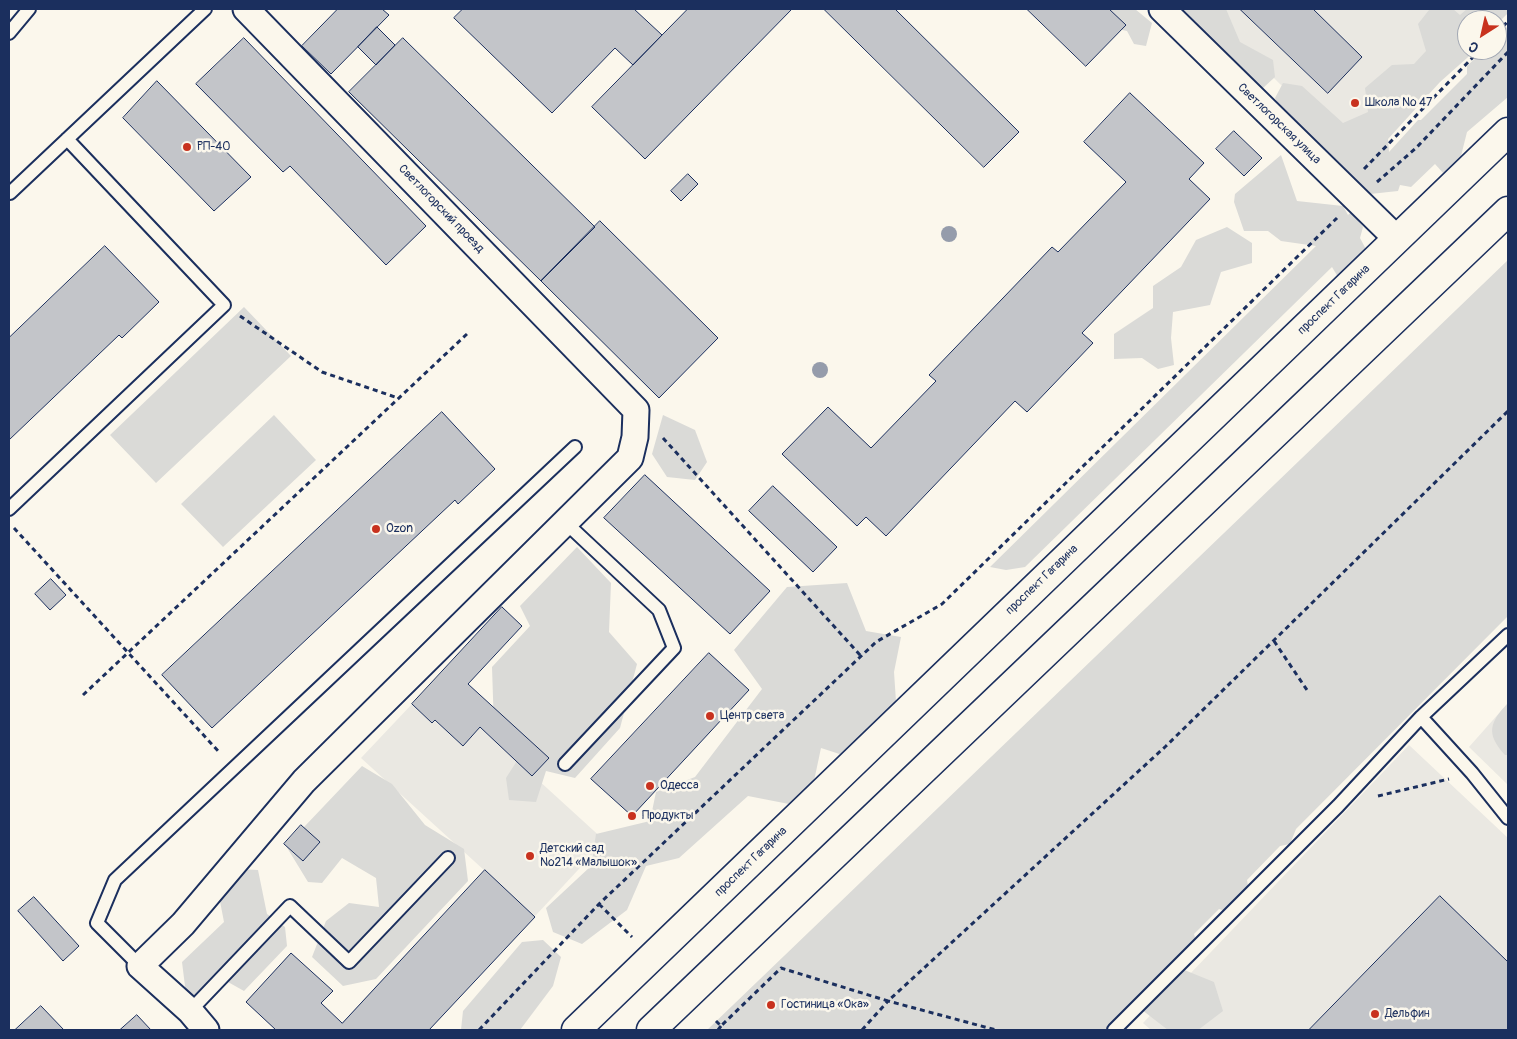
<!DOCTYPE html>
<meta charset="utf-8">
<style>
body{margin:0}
#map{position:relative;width:1517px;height:1039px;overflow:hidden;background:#fbf7ec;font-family:Pangolin,sans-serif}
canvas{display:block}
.frame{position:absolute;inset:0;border:10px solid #1b2f5e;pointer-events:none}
.north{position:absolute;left:1457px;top:10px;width:50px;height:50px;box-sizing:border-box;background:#fbf7ec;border:1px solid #a1a7b3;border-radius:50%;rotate:215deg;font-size:14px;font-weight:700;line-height:20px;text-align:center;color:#1b2f5e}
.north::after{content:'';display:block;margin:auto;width:18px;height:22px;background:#c8321e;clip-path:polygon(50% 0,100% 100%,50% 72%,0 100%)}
</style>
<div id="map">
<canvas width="1517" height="1039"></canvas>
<div class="frame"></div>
<div class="north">С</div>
</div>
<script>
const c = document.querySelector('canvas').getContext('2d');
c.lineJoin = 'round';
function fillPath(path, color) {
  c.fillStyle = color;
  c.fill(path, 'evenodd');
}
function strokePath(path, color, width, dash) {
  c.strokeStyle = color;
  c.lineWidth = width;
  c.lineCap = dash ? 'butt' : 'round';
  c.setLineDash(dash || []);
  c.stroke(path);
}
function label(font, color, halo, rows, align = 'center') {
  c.font = font + ' Pangolin,sans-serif';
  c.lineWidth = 5;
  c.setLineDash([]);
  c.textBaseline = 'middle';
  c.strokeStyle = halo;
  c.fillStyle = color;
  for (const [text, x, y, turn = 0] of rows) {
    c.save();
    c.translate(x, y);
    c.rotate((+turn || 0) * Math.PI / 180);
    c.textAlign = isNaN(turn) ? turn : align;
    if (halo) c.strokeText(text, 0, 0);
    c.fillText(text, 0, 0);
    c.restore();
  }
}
fillPath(new Path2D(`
 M1204,9H1505L1467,20L1356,159Z
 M1508,703V785L1469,747Z
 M412,704L432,723L435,720L463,746L480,727L605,841L429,1030H276L246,1002L291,953L333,991L321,1004L342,1023L485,871L361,758Z
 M1409,745L1508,838V1030H1151L1143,1023Z`), '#eae8e2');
fillPath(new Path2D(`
 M1094,9H1135L1152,23L1146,46L1134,44L1127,31L1101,25Z
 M1173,9H1226L1240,42L1273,60L1275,77L1263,88L1248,82Z
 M1437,9H1453L1460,15L1467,9H1508V13L1497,24V20H1467V50H1476L1440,82L1388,139L1389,152L1418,120H1421L1467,74V66L1484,50H1497V37L1508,26V97L1467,132L1459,164L1444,174L1435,164L1411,187L1400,185L1398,191L1370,194L1334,160L1303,138L1283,113L1275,98L1283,83L1302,86L1343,123L1368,112L1365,88L1392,65L1414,64L1426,51L1418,24L1429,10Z
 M1281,155L1297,201L1343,206L1348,215L1352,211L1363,227L1360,238L1369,255L1338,277L1332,267L1025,567L1006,570L990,567L1316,246L1281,241L1268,231H1244L1234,202L1235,194Z
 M1227,227L1252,243V263L1221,272L1210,305L1173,312L1171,338L1174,365L1158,369L1142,358L1114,359V334L1153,308V286L1181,267L1196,240Z
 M1508,260V616L1296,829L1290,844L1280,846L1247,880L1248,886L1225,911L1219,909L1194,934L1196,941L1172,965L1214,982L1223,1011L1198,1030H1168L1133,1003L1115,1030H707Z
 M244,307L291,356L156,483L110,435Z
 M274,415L316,460L223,547L181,504Z
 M663,415L695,430L707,462L695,480L667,477L652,454Z
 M577,547L611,583L609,632L637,664L620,728L575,778L546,771L536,802L509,800L506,778L522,753L494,728L492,667L530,626L520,606Z
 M847,583L866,631L901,637L894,672L897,716L858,760L821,748L811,795L789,804L748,796L679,858L646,866L627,910L582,944L553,932L546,908L591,866L596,834L650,821L656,792L695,777L762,689L734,650L787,587Z
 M1508,703V755H1505C1486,734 1489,723 1508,703Z
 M362,766L392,784L425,825L464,849L468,881L376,979L343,986L312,957L326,921L349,903L379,907L376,878L342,858L322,883L308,882L286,846Z
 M237,869L258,870L267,914L285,927L287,946L244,991L228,982L211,998L186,994L182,962L224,922L218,891Z
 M543,940L561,957L553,986L520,1030H461L463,1011L522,942Z`), '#dadad7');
const building = new Path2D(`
 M338,9H382L389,15L331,74L302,46Z
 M463,9H634L662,35L633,65L615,48L552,113L454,18Z
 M688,9H792L645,159L592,107Z
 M824,9H895L1019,132L984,167Z
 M1027,9H1109L1126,25L1086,66Z
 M1240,9H1313L1362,57L1328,93Z
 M377,27L395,45L376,65L358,47Z
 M244,38L426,226L386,265L290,166L283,172L196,84Z
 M403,38L595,227L541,281L349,92Z
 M157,81L251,177L214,211L123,118Z
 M1130,93L1204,163L1189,179L1210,199L1082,333L1093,343L1027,412L1015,401L886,536L866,517L857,526L782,454L828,407L871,448L936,381L929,375L1052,247L1058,252L1126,182L1084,142Z
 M1234,131L1262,158L1244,176L1216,149Z
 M688,174L698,184L681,201L671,191Z
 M600,221L718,338L659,398L541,281Z
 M105,246L159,302L122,338L119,335L9,440V338Z
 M442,412L495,469L458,504L455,500L212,728L162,675Z
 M645,475L770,591L730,634L604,518Z
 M773,486L837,547L813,572L749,511Z
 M51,579L66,595L50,610L35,594Z
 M502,607L522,626L468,684L549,758L532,776L480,727L463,746L435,720L432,723L412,704Z
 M709,653L749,690L632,816L591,779Z
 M301,825L320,842L303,861L284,844Z
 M485,870L535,917L429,1030H276L246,1002L291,953L333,991L321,1003L342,1023Z
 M1440,896L1508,962V1030H1309Z
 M34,897L79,946L63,961L18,911Z
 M41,1006L64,1030H15Z
 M137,1015L151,1030H120Z`);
fillPath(building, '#c3c5c9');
strokePath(building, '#1b2f5e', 1);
const service = new Path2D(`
 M9,33L29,9
 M9,192L10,193L205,9
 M9,509L224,305L67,139
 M565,522L659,610L674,648L565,764
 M1421,717L1472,773L1508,818
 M140,966L97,923L115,880L575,447
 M190,1011L290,906L349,962L448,858
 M1114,1030L1338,806L1421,717L1508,635`);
const minor = new Path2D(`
 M1162,9L1397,239
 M206,1030L190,1011L140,966L183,924L304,781L630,458L635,437L636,410L246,9`);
const primary = new Path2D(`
 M576,1030L1508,132
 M651,1030L1508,211`);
strokePath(service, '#1b2f5e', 16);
strokePath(minor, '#1b2f5e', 29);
strokePath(primary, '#1b2f5e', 31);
strokePath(new Path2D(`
 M1497,33L1508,21
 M1364,169L1480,50
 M1377,182L1416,148L1508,52
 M240,316L322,372L398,398
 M663,438L861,656
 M14,528L219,752
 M1274,641L1309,693
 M83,695L467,334
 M1378,796L1449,779
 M599,904L632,937
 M716,1021L721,1026L781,968L888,1001L1166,746L1508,411
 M479,1030L599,904L876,642L942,604L1337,218
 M718,1030L721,1026
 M862,1030L888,1001L996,1030`), '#1b2f5e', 3, [5, 4]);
strokePath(service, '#fbf7ec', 12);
strokePath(minor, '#fbf7ec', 25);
strokePath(primary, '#fbf7ec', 28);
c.fillStyle = '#959cab';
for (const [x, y] of [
 [949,234],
 [820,370]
]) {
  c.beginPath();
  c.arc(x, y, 8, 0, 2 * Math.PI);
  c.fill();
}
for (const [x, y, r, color] of [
 [1355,103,5,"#c8321e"],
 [187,147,5,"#c8321e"],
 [376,529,5,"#c8321e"],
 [710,716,5,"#c8321e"],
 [650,786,5,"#c8321e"],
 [632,816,5,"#c8321e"],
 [530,856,5,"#c8321e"],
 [771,1005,5,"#c8321e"],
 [1375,1014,5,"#c8321e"]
]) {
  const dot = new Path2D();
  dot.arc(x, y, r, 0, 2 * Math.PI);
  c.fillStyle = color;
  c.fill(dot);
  strokePath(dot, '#fbf7ec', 2);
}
label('12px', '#1b2f5e', '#fbf7ec', [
 ["Школа № 47",1365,103],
 ["РП-40",197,147],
 ["Ozon",386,529],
 ["Центр света",720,716],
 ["Одесса",660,786],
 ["Продукты",642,816],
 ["Детский сад",540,849],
 ["№214 «Малышок»",540,863],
 ["Гостиница «Ока»",781,1005],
 ["Дельфин",1385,1014]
], 'left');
label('12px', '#1b2f5e', '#fbf7ec', [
 ["Светлогорская улица",1279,124,44],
 ["Светлогорский проезд",441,209,46],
 ["проспект Гагарина",1334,300,-44],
 ["проспект Гагарина",1042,580,-44],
 ["проспект Гагарина",751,862,-44]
]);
</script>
